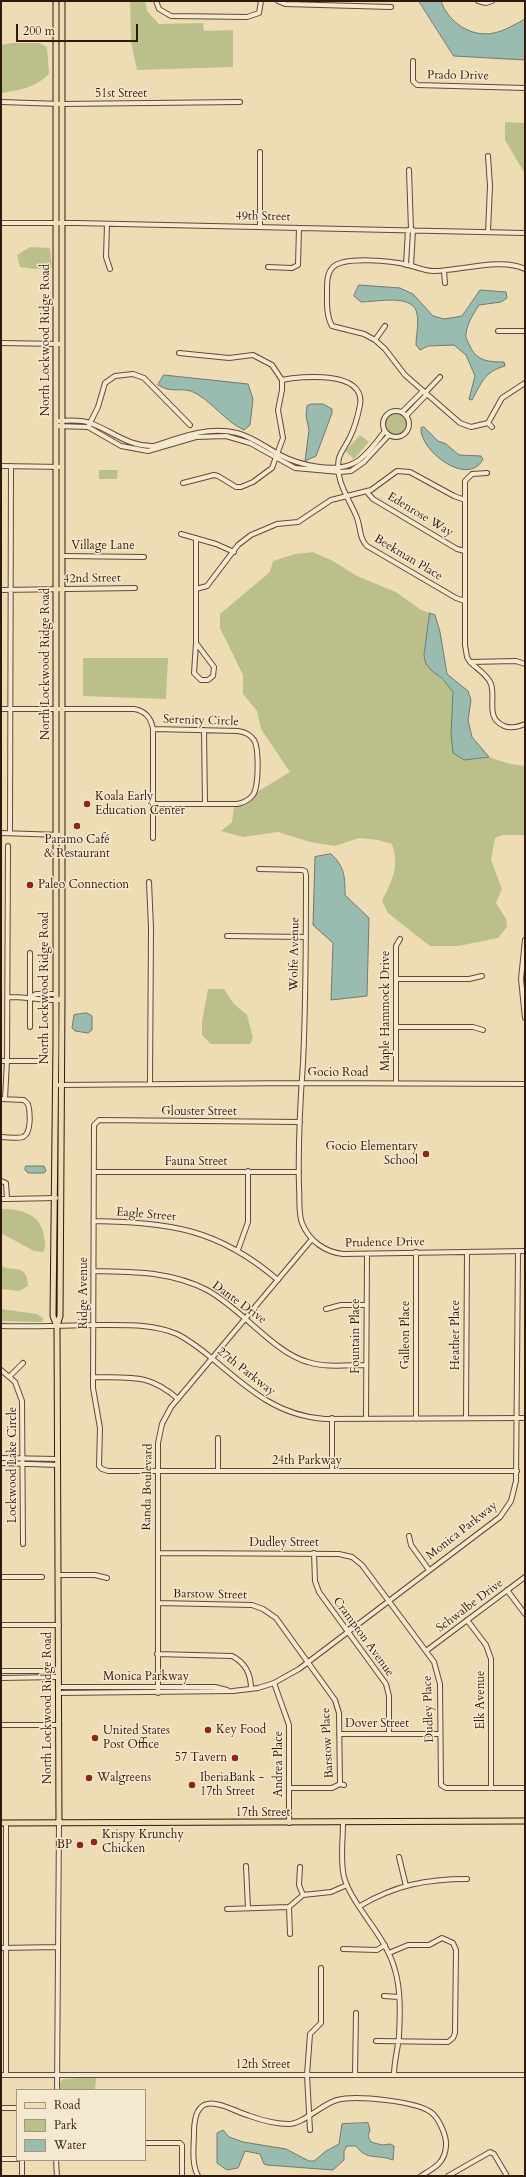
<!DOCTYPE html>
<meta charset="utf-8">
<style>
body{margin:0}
#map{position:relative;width:526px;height:2177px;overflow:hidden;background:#eedcb4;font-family:Cardo,serif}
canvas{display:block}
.frame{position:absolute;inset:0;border:2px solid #32190f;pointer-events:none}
.legend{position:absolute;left:16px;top:2089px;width:130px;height:72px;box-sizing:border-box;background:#f4e8ce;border:1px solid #a69582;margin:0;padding:5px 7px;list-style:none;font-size:12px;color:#32190f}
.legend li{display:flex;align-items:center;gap:8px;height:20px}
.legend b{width:20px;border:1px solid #a69582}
.scale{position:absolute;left:16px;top:24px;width:122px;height:18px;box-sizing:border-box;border:2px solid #32190f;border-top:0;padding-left:5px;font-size:12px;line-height:14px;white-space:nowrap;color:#32190f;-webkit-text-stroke:3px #f4e8ce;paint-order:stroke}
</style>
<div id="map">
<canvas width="526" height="2177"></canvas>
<div class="frame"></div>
<ul class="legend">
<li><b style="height:5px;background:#eedcb4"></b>Road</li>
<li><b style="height:11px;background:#bbc08b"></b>Park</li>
<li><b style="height:11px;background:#99bbb0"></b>Water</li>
</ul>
<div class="scale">200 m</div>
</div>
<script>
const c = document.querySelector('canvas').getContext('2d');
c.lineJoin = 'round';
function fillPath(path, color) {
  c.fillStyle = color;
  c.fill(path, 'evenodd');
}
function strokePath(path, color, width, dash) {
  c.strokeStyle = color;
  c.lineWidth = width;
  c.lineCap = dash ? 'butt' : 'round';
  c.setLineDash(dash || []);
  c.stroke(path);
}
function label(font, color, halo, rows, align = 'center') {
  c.font = font + ' Cardo,serif';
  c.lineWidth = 3;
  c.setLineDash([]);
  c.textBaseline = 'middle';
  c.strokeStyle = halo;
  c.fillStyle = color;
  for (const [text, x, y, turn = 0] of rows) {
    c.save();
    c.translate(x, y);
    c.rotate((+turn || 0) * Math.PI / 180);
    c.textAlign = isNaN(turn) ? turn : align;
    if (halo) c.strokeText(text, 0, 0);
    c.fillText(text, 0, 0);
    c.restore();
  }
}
fillPath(new Path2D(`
 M130,1H145L147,11L159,24L203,23L204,31L233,30V67L137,70L131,42Z
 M12,43H39L47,47L49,74C34,88 21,90 1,93V45Z
 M505,122L525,123V174L505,140Z
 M30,247L50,248L52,268L34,269L20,267L17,255Z
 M385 424a11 11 0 1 1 22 0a11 11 0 1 1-22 0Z
 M360,435L369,442L354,459L345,451Z
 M99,470H118L117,479H99Z
 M313,552L333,561L357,576L396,592L421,610L430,613L424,656C428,661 431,667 435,672C447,685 457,687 452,708L464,760L489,757L510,764L525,766V835H503L495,838L491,860L502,889L496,903L506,919L507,927L498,938L458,946H430L388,913L382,901C392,880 400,867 392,844L378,840L359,838L335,846L310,842L278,832L243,837L221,831L232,822L234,807L249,802L257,792L290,772L261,729L257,711L243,694V675L220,628V614L270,572L273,561L295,554Z
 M83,658H168L166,699L83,696Z
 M58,857L60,990L58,993Z
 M208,989H224L234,1004L247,1015L253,1038L250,1044H211L202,1035V1021Z
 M1,1209C21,1209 42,1214 44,1237C45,1242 46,1248 43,1252L34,1251L1,1233Z
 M1,1265C12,1274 27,1261 28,1286L19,1291L1,1289Z
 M1,1309L37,1314L44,1319L41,1322L1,1321Z
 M96,2077L95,2090H59V2084L63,2079Z`), '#bbc08b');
const water = new Path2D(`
 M419,1H441C448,22 471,38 494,33C504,31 516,24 525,19V60L454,56Z
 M359,285L400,288L413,294L433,316L444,319L462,316L480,290L506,292L507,298L501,302L479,305C474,313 467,323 466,334C465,337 468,342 470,346C476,361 489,362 504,362L505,366C484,372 482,382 472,400L469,399L475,376L466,355L454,345L428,346L420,350L416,345C416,335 419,324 417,314C414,293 376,302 361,302L354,296Z
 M164,375L248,384L253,399L250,425L244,430C225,421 214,404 197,394C182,385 174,395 158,385Z
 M311,404H323L332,409V413L316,456L305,461L309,430L306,416L307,406Z
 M424,427L438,441L446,444L459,455L481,456L483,459C469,488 419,451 421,428Z
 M430,613L435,615L440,632L447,674L468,691L471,700L468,720L472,737L489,757L464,760L453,753L451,734L453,692L442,678L432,671L426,664L424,656Z
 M331,854C345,867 345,877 345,895L369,918L367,996L331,1000L333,943L313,925L315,857Z
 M87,1013L92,1016V1030L88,1033L75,1031L72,1028L74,1015Z
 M26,1166H44L46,1171L44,1173H28L25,1170Z
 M368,2123L370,2130L368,2136L371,2142L382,2145L390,2144L394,2146L393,2160C377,2154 367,2161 356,2146H347L344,2151V2160L333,2170L267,2165L264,2164L260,2154L245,2151L238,2168L227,2170L217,2163V2133L223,2130L229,2137L243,2142L286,2149L309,2161H314L326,2151L339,2144L342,2124Z`);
fillPath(water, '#99bbb0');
strokePath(water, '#707a70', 1);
const minor = new Path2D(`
 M156,1L159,9L171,16L247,17L259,13L261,1
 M278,1L285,4L391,7
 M478,1L486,3L492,1
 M413,61V81L417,85L525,88
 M1,102L61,104L240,102
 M260,152V227
 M488,156L490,186L488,232
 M409,170L411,230
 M1,223H76L525,233
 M107,224L106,257L110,269
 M406,265L408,230
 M411,266L413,230
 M268,267L292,268L298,265L299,228
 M525,269C502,257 459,271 434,271C425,271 417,267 408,265C393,261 345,256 333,267C327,273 327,282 327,290C327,302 326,315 332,326L364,334L375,340L385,349L405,375L460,423L471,427L488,423L502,398L525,383
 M444,271L445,283
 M498,331H525
 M375,340L385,326
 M1,343L61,344
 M179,353L229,358L253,355L272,365L282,380V390L278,410L283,438L272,468L253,482L241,487H236L218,476L214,475L183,483
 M282,380C301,376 366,370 360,405C358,415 355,427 350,437C347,444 341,451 339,458C334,480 350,500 357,518C361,529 359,538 367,546L456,598L465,601
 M425,393L440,377
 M383 424a13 13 0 1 1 26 0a13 13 0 1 1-26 0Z
 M402,412L423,391
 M406,416L427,394
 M56,421C67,421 80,419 90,423C113,431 128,447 154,446C181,437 207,426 237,433C253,437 265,447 280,455C299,465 336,474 356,462C368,455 377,441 385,431
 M488,423L492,427
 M89,425L98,407L105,383L115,376L133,374L144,378L190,425
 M56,426L88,427L121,446L148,451L196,437L226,436L250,443L295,468L340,472L351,471L364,462L389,435
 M1,466L62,467
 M367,492L373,499L457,549L465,551
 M181,534L216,544L234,552
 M62,556L144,557
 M196,589L207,586L238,545L251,535L277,524L298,522L331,500L371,490L397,471L410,472L454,496L465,500
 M1,590L135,588
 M196,643V538
 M196,643L214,667L213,676L208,680H201L194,673Z
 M470,662L467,657L465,645V481L472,474L487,473
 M525,664L516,661L470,662C476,668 488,675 491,684C496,699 485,718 504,726C511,729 518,727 525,724
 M1,709H134C146,711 151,718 153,729V838
 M153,729L238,731C245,732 250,734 254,740C259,748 259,786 253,795C249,800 243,803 237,804H153
 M204,730L205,804
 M1,833L62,835
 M10,833L11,466
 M259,869L302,870L305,871L306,875C306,938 306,1001 303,1063C300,1104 298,1146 299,1187C300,1199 298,1212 302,1223C309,1241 325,1252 343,1254L525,1251
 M149,882L151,928L150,1083
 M227,936L306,937
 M525,940L521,979L525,1018
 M396,979H469L482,976
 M8,997C25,997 41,1000 59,1000L62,997
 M30,997L36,994H55
 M30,1027V953
 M396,1027H473L483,1030
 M1,1061H41
 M396,1083V946L400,939
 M59,1085L301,1083L525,1084
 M1,1099L24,1100L28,1104C30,1111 32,1133 23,1137C17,1139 8,1137 1,1137
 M5,1099L7,1061L8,846
 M300,1122L99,1120L94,1125L93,1388L100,1428L99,1466L102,1469L108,1471H517
 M94,1172H299
 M1,1181L6,1183L7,1199H1
 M7,1199L56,1198
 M94,1221C171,1223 217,1228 278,1280
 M238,1250L248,1222V1171
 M94,1271C133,1272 171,1271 207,1290C241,1308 274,1353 308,1362C326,1368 347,1365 366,1365
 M326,1309L341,1305H366
 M1,1326C35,1327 68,1325 102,1325C127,1325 153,1324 177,1334C191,1341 202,1350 214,1360C248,1389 278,1416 325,1419L525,1418
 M1,1370L15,1382L22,1401L23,1544
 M10,1376L23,1363
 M93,1377C131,1378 148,1373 178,1399
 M366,1418L367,1254
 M416,1418V1252
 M466,1418L467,1252
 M1,1458L58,1459
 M1,1463L58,1465
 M218,1471V1438
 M332,1471V1418
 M409,1536L411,1545L429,1570
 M158,1553L339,1554L352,1557L362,1565L434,1662L440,1684L441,1785L446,1788H525
 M314,1553L315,1581L319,1592L386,1684L389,1696V1734
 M59,1575H95L107,1578
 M1,1577H42
 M507,1590L525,1614
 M158,1603L252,1605L263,1609L276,1618L335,1700L339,1713L340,1784
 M467,1620L486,1645L491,1659V1788
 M1,1625H59
 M426,1651L525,1577
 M157,1654L232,1656C246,1663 251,1674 251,1689
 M1,1671H58
 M1,1678L58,1677
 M274,1683L289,1725V1823
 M58,1687H215L227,1690
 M58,1693L233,1691L258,1688L274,1683L299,1669L500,1517L511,1501L516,1481L518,1252
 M158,1693V1443L162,1424L171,1407L312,1239
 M1,1725H58
 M339,1734H440
 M289,1788H332L340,1784L344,1785
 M343,1823C343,1840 340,1861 344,1877C353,1908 386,1935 395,1970C401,1990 400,2015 399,2036C398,2049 394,2061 394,2075
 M399,1857L406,1886
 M246,1866L248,1908
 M300,1867L299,1885L303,1895
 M360,1906C395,1885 427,1879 467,1879
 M289,1907L290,1934
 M227,1909L289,1907L303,1895L331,1892L347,1885
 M1,1948L57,1947
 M343,1949L377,1950L385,1945
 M384,1996L399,1997
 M376,2041L448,2042L453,2038L455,2033L456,1950L453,1943L442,1938L429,1945H408L389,1953
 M1,2075H525
 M6,2075V1823
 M355,2075L356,2013
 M57,2090L59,1822
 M1,2108H17
 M310,2130L307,2075L310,2034L321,2023V1968
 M145,2143H180L182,2145V2176
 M1,2159H17
 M22,2160V2176
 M56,2160L57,2176
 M198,2176C191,2163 194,2146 194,2131C195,2086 225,2108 250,2116C261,2120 277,2124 289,2124C303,2124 322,2104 337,2100C356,2095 417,2101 432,2113C439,2119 447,2136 446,2146C445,2163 434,2168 421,2176
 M448,2176L490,2152L494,2154L507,2176`);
const major = new Path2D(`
 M56,1V1041L53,1316L57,1326
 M59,1822L57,1326L60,1316L62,997V1
 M1,1823L525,1821`);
strokePath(minor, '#614a38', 6);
strokePath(major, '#32190f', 7);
strokePath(minor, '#f4e8ce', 4);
strokePath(major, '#eedcb4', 5);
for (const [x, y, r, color] of [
 [87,804,4,"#8f2418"],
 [77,826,4,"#8f2418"],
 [30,885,4,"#8f2418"],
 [426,1154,4,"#8f2418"],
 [208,1730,4,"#8f2418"],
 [95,1738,4,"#8f2418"],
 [235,1758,4,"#8f2418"],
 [89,1778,4,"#8f2418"],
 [192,1785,4,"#8f2418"],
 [94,1842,4,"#8f2418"],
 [80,1845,4,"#8f2418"]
]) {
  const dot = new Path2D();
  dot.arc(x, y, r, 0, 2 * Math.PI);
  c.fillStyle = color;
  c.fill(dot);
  strokePath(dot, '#f4e8ce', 1.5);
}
label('12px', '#32190f', '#f4e8ce', [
 ["Prado Drive",458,76,1],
 ["51st Street",121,94],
 ["49th Street",263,217,1],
 ["North Lockwood Ridge Road",46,340,-90],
 ["Edenrose Way",420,515,31],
 ["Village Lane",103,546],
 ["Beekman Place",408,558,31],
 ["42nd Street",92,579,-1],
 ["North Lockwood Ridge Road",46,664,-90],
 ["Serenity Circle",201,721,2],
 ["Wolfe Avenue",295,954,-89],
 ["North Lockwood Ridge Road",45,988,-90],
 ["Maple Hammock Drive",386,1011,-90],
 ["Gocio Road",338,1073],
 ["Glouster Street",199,1112],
 ["Fauna Street",196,1162],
 ["Eagle Street",146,1215,5],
 ["Prudence Drive",385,1243,-1],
 ["Ridge Avenue",84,1293,-90],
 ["Dante Drive",239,1303,36],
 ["Galleon Place",406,1335,-90],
 ["Heather Place",456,1335,-90],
 ["Fountain Place",356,1336,-90],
 ["27th Parkway",246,1372,38],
 ["24th Parkway",307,1461],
 ["Lockwood Lake Circle",13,1465,-90],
 ["Randa Boulevard",148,1487,-89],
 ["Monica Parkway",462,1531,-38],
 ["Dudley Street",284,1543],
 ["Barstow Street",210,1595,1],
 ["Schwalbe Drive",470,1606,-37],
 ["Crampton Avenue",363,1637,54],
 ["Monica Parkway",146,1677],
 ["Elk Avenue",481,1700,-90],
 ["North Lockwood Ridge Road",48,1708,-90],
 ["Dudley Place",429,1709,-92],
 ["Dover Street",377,1724],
 ["Barstow Place",328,1743,-93],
 ["Andrea Place",279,1764,-90],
 ["17th Street",263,1813],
 ["12th Street",263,2065]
]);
label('12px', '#32190f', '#f4e8ce', [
 ["Koala Early",95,797],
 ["Education Center",95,811],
 ["Paramo Café",77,840,"center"],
 ["& Restaurant",77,854,"center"],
 ["Paleo Connection",38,885],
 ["Gocio Elementary",418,1147,"right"],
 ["School",418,1161,"right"],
 ["Key Food",216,1730],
 ["United States",103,1731],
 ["Post Office",103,1745],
 ["57 Tavern",227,1758,"right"],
 ["Walgreens",97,1778],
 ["IberiaBank -",200,1778],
 ["17th Street",200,1792],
 ["Krispy Krunchy",102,1835],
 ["Chicken",102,1849],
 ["BP",72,1845,"right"]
], 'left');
</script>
